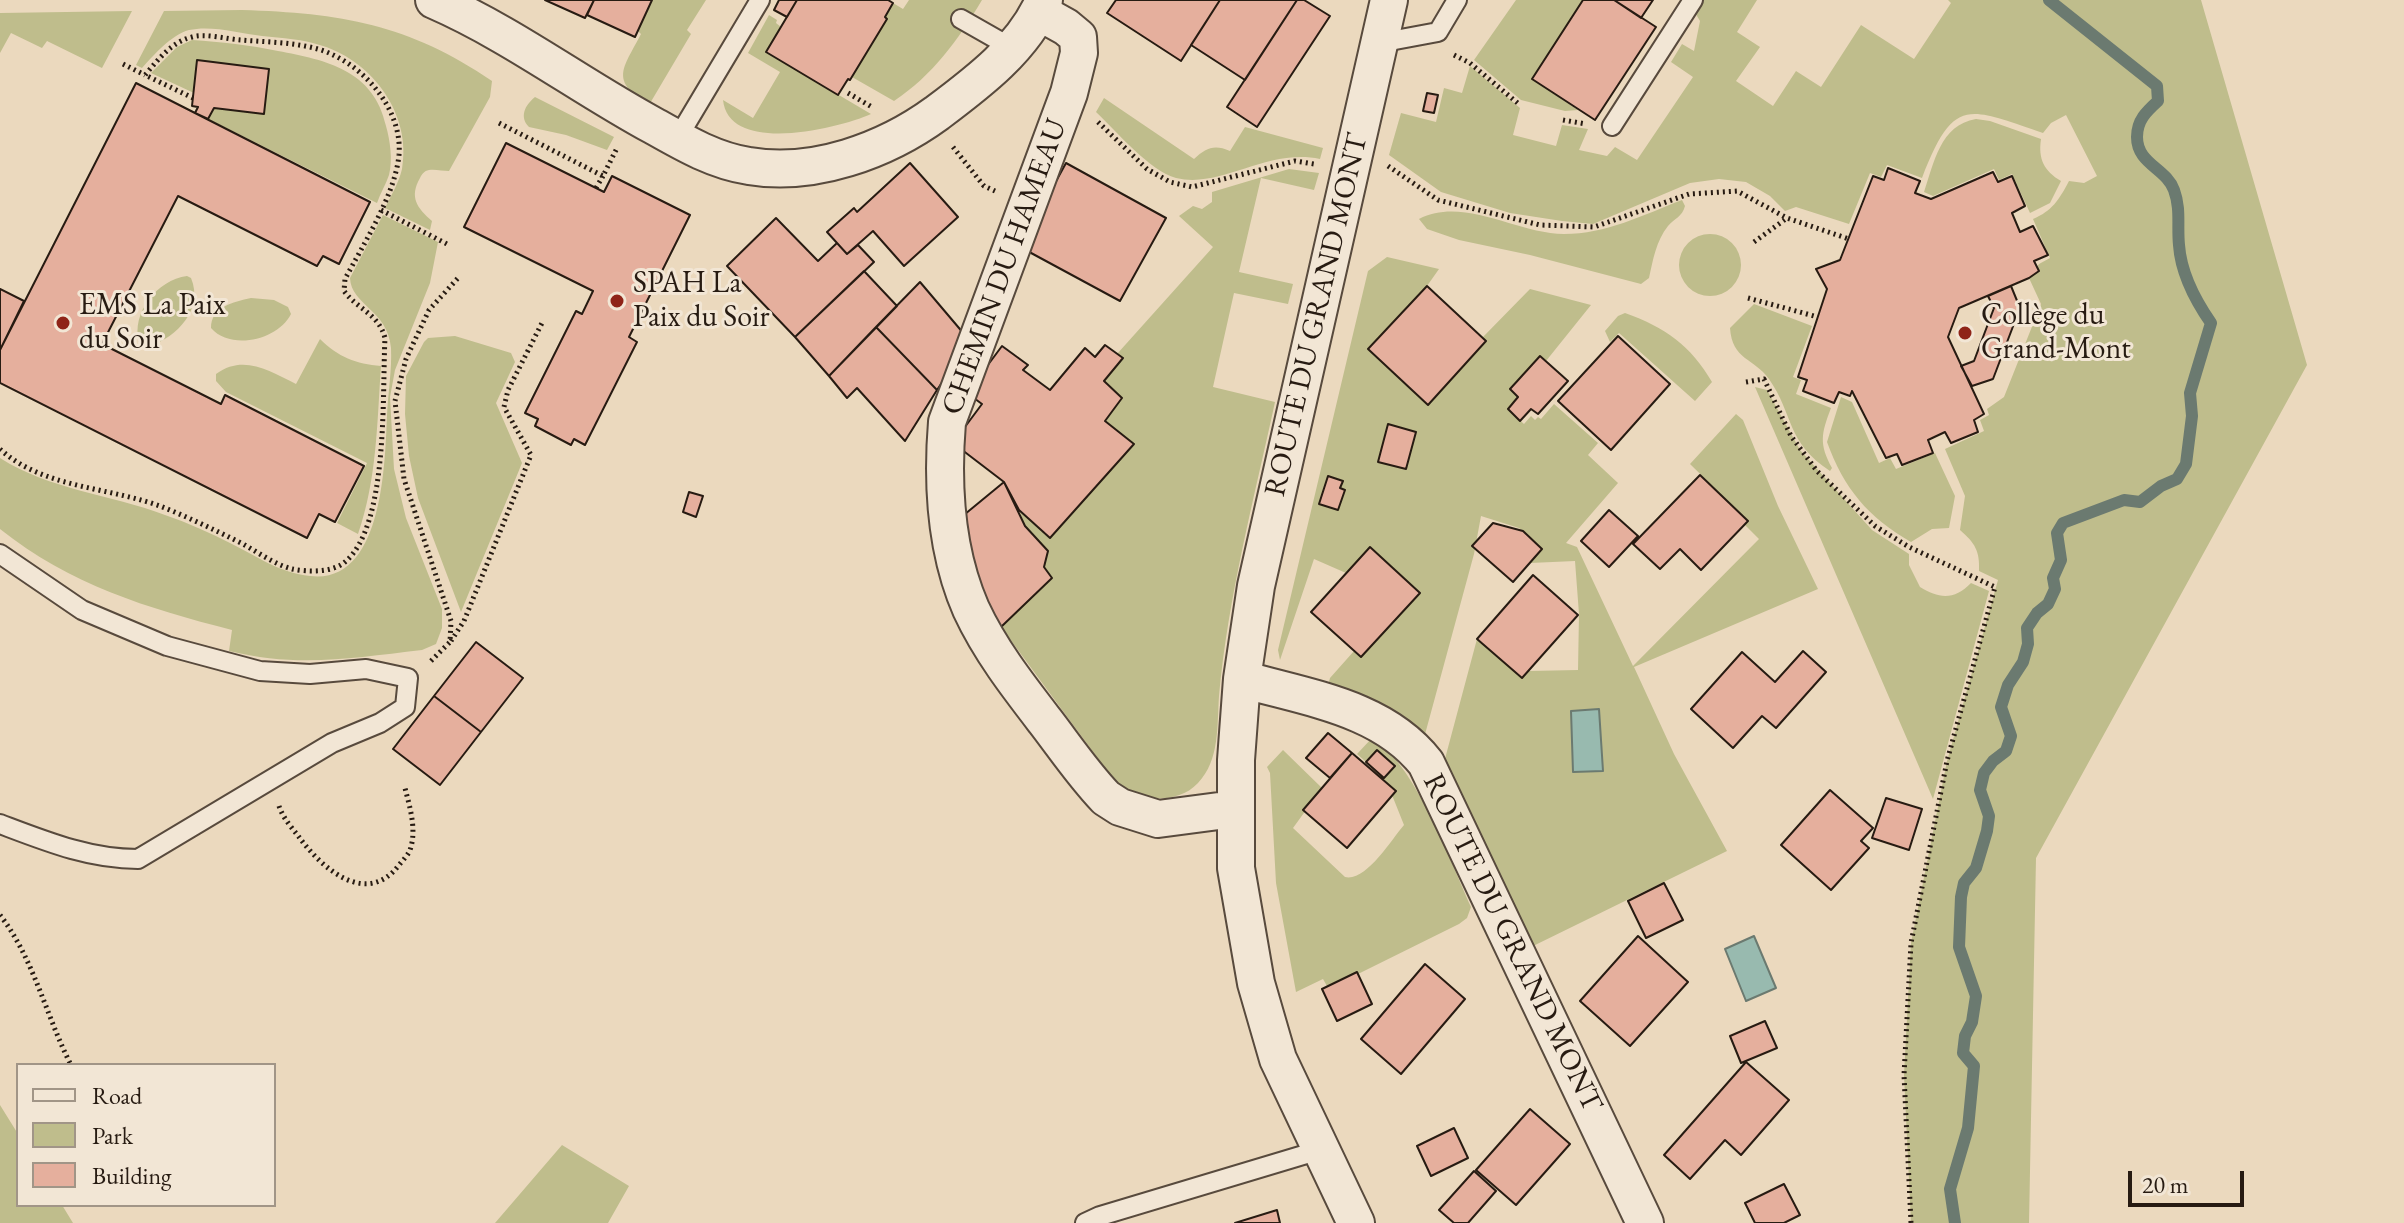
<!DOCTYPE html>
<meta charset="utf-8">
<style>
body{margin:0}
#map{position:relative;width:2404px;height:1223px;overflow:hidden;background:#ebd9be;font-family:"EB Garamond",serif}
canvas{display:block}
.legend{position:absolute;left:16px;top:1063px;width:260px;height:144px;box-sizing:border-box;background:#f2e6d5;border:2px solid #a19587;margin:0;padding:10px 14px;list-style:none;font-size:24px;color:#271b12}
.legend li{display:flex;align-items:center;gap:16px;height:40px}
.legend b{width:40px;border:2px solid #a19587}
.scale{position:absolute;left:2128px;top:1171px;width:116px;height:36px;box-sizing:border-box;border:4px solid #271b12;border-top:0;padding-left:10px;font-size:24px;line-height:28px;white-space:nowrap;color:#271b12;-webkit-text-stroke:6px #f2e6d5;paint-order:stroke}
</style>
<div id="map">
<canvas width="2404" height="1223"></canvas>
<ul class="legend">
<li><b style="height:10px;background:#f2e6d5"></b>Road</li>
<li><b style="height:22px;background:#bfbd8c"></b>Park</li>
<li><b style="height:22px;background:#e5af9d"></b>Building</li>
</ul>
<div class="scale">20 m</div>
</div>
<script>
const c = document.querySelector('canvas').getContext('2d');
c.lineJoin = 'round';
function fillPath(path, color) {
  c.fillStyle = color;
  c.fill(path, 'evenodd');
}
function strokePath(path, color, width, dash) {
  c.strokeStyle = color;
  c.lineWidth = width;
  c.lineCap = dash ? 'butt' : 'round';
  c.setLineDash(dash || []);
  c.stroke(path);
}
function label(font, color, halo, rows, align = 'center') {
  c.font = font + ' "EB Garamond",serif';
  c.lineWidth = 6;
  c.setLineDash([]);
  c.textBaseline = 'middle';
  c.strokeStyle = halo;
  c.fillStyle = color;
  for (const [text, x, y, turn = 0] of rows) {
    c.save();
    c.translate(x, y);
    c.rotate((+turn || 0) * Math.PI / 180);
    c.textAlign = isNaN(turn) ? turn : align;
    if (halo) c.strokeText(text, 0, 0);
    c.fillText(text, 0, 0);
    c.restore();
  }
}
fillPath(new Path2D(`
 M652,0H706L687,30L691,34L649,105C609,80 623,69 641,34L638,31Z
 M909,0H982C958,40 933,75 894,101L852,77L886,19L885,17L893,3L903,9Z
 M1516,0H1583L1532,79L1578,110L1565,111L1521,100L1474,60Z
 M1701,0H1757L1737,32L1760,47L1736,81L1773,106L1796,71L1821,87L1861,25L1914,59L1951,3L1948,0H2201L2307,365L2036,858L2029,1223H1911L1904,1075L1911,943L1947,761L1998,580L1979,571C1980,551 1975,543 1960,530L1965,496L1945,449L1984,431L1980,420L1989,415L1987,409L2004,397L2041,304L2029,278L2039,264L2050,258L2033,219C2052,211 2059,200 2069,181L2084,183L2097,176L2066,115L2051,123L2043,133C1968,108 1954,95 1922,178L1887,165L1881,177L1870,173L1849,224L1796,207L1785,211L1770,196L1746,182L1719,179L1690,183L1593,224L1562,221L1510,213L1441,192L1389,155L1401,113L1436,122L1444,88L1462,93L1470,66L1520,108L1513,135L1556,146L1562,125L1588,129L1579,150L1607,156L1615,147L1637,160L1693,77L1671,62L1682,44L1694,51L1700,21L1694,11Z
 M242,10C340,13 409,24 492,81L490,97L449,171C443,171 435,169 429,170C424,171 422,174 420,178C409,197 417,208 432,221L430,230L385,208C391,196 399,182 402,169C412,115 373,62 323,46C303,39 282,38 262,36C239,33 211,25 189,30C171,35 154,55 142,68L136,65L164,11Z
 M132,11L102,68L47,41L42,48L11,33L0,53V13Z
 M769,15L777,20L776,23L781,27L766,52L871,114C840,128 729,156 723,100L753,118L780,72L748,53Z
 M192,40C221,42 250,45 278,51C326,60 374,70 386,126C390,140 393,160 389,175C386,184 380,194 377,203L208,119L214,108L264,113L269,69L198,60L194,93L151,73L177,47Z
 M535,97L614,137L607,150L566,135L529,127C519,117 525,105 535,97Z
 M1104,98L1194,159C1206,148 1214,144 1230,151L1245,127L1323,148L1320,159C1266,148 1222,189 1176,178C1150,171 1116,131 1096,112Z
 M1976,119L1990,121L2041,139C2038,159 2044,171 2061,181L2050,203L2030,213L2012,174L1999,180L1994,169L1933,196L1924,192C1934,163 1940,125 1976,119Z
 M1289,169L1319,173L1314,190L1261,178L1239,272L1293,284L1288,304L1234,293L1213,387L1275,402C1254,499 1228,597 1219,696C1217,725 1220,760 1198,783C1178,804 1149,799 1124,794L1001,627L1052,578L1044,567L1047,551L1025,526L1019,510L1105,421L1122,398L1104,381L1122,358L1117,354L1213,247L1179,216L1193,206L1202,209L1212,202V192Z
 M1682,200L1685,206C1682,217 1675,218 1668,226C1656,241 1653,260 1649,278L1641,284L1530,255L1459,240L1427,229L1419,219C1464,196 1517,234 1564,234C1606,234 1643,215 1682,200Z
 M383,215L438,242L430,283L395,370L390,397L394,469L406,518L442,609V628L436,644L422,650C352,658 299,668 229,651L232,630C147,608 70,585 0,529V458C50,490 110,494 165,515C188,523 211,533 232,544C258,557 280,573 310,576C383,585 385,463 387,415C388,393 392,370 391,348C388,310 351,305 350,278Z
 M1679 265a31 31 0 1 1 62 0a31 31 0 1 1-62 0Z
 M1387,257L1439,269L1427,286L1368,349L1428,405L1486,342L1482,338L1530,289L1591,305L1546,361L1511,389L1518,397L1508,409L1524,424L1531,416L1535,420L1538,417L1541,419L1554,404L1598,443L1588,455L1618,483L1566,543L1577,547L1633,666L1759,539L1744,524L1747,520L1690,464L1736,414L1743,420L1778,506L1818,589L1634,667L1674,754L1727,851L1529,948L1442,770L1477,639L1522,678L1529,671L1578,670L1579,614L1575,561L1530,563L1541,548L1519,528L1481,516L1474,554L1424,738L1328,685L1330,678L1354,651L1361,657L1419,593L1370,548L1346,573L1314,559L1280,660L1278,650L1368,271Z
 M187,276L191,278C204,309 177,337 150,346L139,342C131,313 157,280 187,276Z
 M251,298L274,300L288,307L291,314C278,340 231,351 211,328C211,307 233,302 251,298Z
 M1754,304L1812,326L1793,377L1801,380L1796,394L1831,408C1821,434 1819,444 1832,468L1830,471C1786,442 1794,415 1769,379C1754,358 1732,360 1730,328Z
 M1625,313C1665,327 1691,346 1712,382L1695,401L1619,333L1610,342L1605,331L1618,316Z
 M455,336L511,353L515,362L496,403L522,463L461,612L418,498L409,456L405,414L406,376L424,342L428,338Z
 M320,339C338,357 356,364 381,366C377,423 377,479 358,534L337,523L367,463L226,392L216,381V374C244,354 269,371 296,384Z
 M1755,387L1767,390L1800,450L1872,530L1909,554V565L1920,587C1939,599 1955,600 1971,583L1989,591L1933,799Z
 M1841,397L1852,402L1879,463L1890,458L1896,469L1935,453L1955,496L1949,528L1932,529L1911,542C1868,517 1844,489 1827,442Z
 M1372,738C1414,762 1451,862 1471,907L1467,918L1459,924L1358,974L1356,972L1327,986L1323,979L1296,992L1276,883L1270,773L1267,767L1283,750L1322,788L1293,828L1345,877C1366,882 1391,840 1404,825L1392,795L1396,791L1383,779L1395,765L1377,750L1366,762L1357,754Z
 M0,1105L18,1134V1205H62L73,1223H0Z
 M562,1145L629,1186L608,1223H495Z`), '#bfbd8c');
const water = new Path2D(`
 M1599,709L1603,771L1573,772L1571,711Z
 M1754,936L1776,988L1746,1001L1725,949Z`);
fillPath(water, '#98baaf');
strokePath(water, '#6b7a70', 2);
strokePath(new Path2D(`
 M1955,1223L1950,1189L1968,1128L1974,1066L1963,1053L1965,1036L1972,1022L1976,996L1959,947L1961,897L1964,883L1976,868L1987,831L1989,816L1980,790L1984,773L1993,761L2006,751L2011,736L2001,707L2008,685L2023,662L2028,644L2027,628L2037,613L2048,604L2055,589L2053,578L2061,560L2057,533L2063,523L2124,500L2140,502L2161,486L2177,479L2186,464L2192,416L2190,393L2211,323C2195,300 2181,274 2179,245C2177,225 2181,209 2174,190C2166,168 2137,164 2137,137C2137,120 2147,111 2158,101L2157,86L2049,0`), '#6b7a70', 12);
const building = new Path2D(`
 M545,0H594L585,18Z
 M594,0H652L635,37L587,15Z
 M779,0H797L787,17L774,10Z
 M797,0H888L893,3L885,17L887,19L850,80L848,79L838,95L766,52Z
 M1116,0H1220L1181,61L1107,13Z
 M1220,0H1297L1245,80L1191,45Z
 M1297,0H1304L1330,16L1257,127L1227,107Z
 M1583,0H1614L1656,27L1595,120L1532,79Z
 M1614,0H1653L1641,18Z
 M197,60L269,69L264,114L214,108L208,119L195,113L198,107L192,106Z
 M136,83L370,202L339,264L323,256L317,266L178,196L102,344L221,404L225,395L364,466L335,522L319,514L307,538L0,383V350Z
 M1427,93L1438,95L1434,113L1423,111Z
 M506,143L604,192L612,176L690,215L629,337L637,342L585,445L574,439L571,445L535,426L538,419L525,413L576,311L582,314L593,291L464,227Z
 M910,163L958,217L904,266L873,231L847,254L827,232L854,208L857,212Z
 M1066,163L1166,218L1120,301L1020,247Z
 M1888,168L1920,181L1915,193L1931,199L1993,172L1998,182L2012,176L2025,206L2012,213L2020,232L2033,226L2048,255L2034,261L2039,271L2029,278L1959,308L1948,337L1984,414L1974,420L1978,432L1951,443L1945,432L1928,440L1933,453L1902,465L1897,454L1886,458L1852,391L1850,396L1839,392L1834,403L1803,391L1807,380L1798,377L1827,289L1816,269L1840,260L1873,176L1884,180Z
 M776,218L818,261L837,243L847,254L858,245L874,262L795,337L727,266Z
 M864,271L897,306L829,376L795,337Z
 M920,282L970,341L937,390L876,327Z
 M1427,286L1486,341L1428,405L1368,349Z
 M2011,286L2020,308L1993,379L1972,386L1961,366L1974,361L1994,308L1988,296Z
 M0,289L24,301L0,350Z
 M876,327L937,390L905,441L857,388L847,398L829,376Z
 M1618,336L1670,384L1611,450L1558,401Z
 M1105,345L1123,358L1104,381L1122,398L1105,421L1134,444L1050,538L1019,510L1004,482L953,443L982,404L967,393L1002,346L1028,365L1023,370L1050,390L1085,348L1095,357Z
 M1540,356L1568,381L1538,414L1531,409L1520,421L1508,409L1518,397L1510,389Z
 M1388,424L1416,432L1406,469L1378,462Z
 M1700,475L1748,521L1701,570L1680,549L1660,569L1633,544Z
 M1328,476L1343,481L1340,488L1345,490L1338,510L1319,504Z
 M1004,482L1025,526L1048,551L1044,567L1052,578L1001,627L983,605L959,519Z
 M689,492L703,496L696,517L683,512Z
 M1609,510L1638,536L1609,567L1581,541Z
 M1493,523L1523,531L1542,549L1513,582L1472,546Z
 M1370,547L1420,593L1361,657L1311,612Z
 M1533,575L1578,615L1522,678L1477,639Z
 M476,642L523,678L481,732L434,696Z
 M1803,651L1826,672L1776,728L1762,716L1733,748L1691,709L1742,652L1775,682Z
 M434,696L481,732L440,785L393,749Z
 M1328,733L1352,753L1330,778L1306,758Z
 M1377,750L1395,766L1384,778L1366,762Z
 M1352,753L1396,791L1347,848L1303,810Z
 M1830,790L1873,828L1861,841L1869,848L1831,890L1781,845Z
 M1886,798L1922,809L1909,850L1872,838Z
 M1664,883L1683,920L1646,938L1628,901Z
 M1638,936L1688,982L1630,1046L1580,1001Z
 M1425,964L1465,999L1401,1074L1361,1039Z
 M1357,972L1372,1004L1337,1021L1322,989Z
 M1765,1021L1777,1048L1741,1063L1730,1036Z
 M1746,1062L1789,1100L1741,1155L1725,1140L1690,1179L1664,1155Z
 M1530,1109L1570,1144L1516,1205L1476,1170Z
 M1454,1128L1468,1158L1431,1176L1417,1146Z
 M1474,1171L1496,1191L1468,1223H1454L1439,1210Z
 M1784,1184L1800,1215L1784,1223H1755L1745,1203Z
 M1277,1210L1280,1223H1235Z`);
fillPath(building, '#e5af9d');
strokePath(building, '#271b12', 2);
const service = new Path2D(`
 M961,19L1012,48
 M1379,43L1438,32L1457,0
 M1612,126L1693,0
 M677,139L760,0
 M0,554L82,610L167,646L260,671L310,674L366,669L408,678L405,707L380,723L332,743L138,859C89,859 45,841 0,824
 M1085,1223L1100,1216L1320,1150`);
const minor = new Path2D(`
 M434,0C512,34 580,86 654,126C684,143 715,161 749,166C813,177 885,151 937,113C977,83 1024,48 1044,0
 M1039,12L1066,27L1078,37L1079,53L1069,93L947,422C942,483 946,552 971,609C990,650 1018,686 1045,721C1065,747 1083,774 1106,798L1120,807L1158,819L1234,809
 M1242,679C1307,698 1382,707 1426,763L1645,1223
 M1356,1223L1278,1059L1256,983L1236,868V760L1242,679L1256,586L1389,0`);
strokePath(service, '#584a3d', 22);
strokePath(minor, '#584a3d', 40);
strokePath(new Path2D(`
 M1454,55L1470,63L1520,105
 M123,64L145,75
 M848,93L872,107
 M1563,120L1586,124
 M1098,122L1147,169L1170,182L1192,187L1295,161L1314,164
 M499,123L603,176L617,148
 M953,147L984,186L995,191
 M1388,166L1438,200L1540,225L1594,227L1689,194L1737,191L1787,218
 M596,188L603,176
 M381,210L447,244
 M1754,242L1787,218L1849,239
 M1748,298L1818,317
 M1746,382L1764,379L1791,436L1817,471L1875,526L1909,547L1995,587L1947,761L1911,943L1904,1075L1911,1223
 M0,449C43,489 113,487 165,508C192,519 217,531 243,544C259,553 274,564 292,569C308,572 332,573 345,562C389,525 382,393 385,338C379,314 357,309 344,291L345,279C364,243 395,195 399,155C403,107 359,59 314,48C290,42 265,42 241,40C226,39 205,33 192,37C171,42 158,60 145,75L193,98
 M451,641L464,621L531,455L504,407L508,390L543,321
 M431,661L450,642L451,621L404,479L395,401L406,359L429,310L458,278
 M279,806C283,818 292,828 299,837C323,870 367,907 399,865C403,860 408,855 410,850C417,830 410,808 405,788
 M0,915C34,959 46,1016 71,1065`), '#271b12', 5, [2, 4]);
strokePath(service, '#f2e6d5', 18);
strokePath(minor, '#f2e6d5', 36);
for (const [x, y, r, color] of [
 [617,301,8,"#8f2418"],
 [63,323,8,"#8f2418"],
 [1965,333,8,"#8f2418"]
]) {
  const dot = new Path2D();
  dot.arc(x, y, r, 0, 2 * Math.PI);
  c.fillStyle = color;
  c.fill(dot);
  strokePath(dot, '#f2e6d5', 3);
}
label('30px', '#271b12', '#f2e6d5', [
 ["CHEMIN DU HAMEAU",1005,267,-70],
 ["ROUTE DU GRAND MONT",1317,315,-77],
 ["ROUTE DU GRAND MONT",1512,943,64]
]);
label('30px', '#271b12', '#f2e6d5', [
 ["SPAH La",633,284],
 ["Paix du Soir",633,318],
 ["EMS La Paix",79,306],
 ["du Soir",79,340],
 ["Collège du",1981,316],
 ["Grand-Mont",1981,350]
], 'left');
</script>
